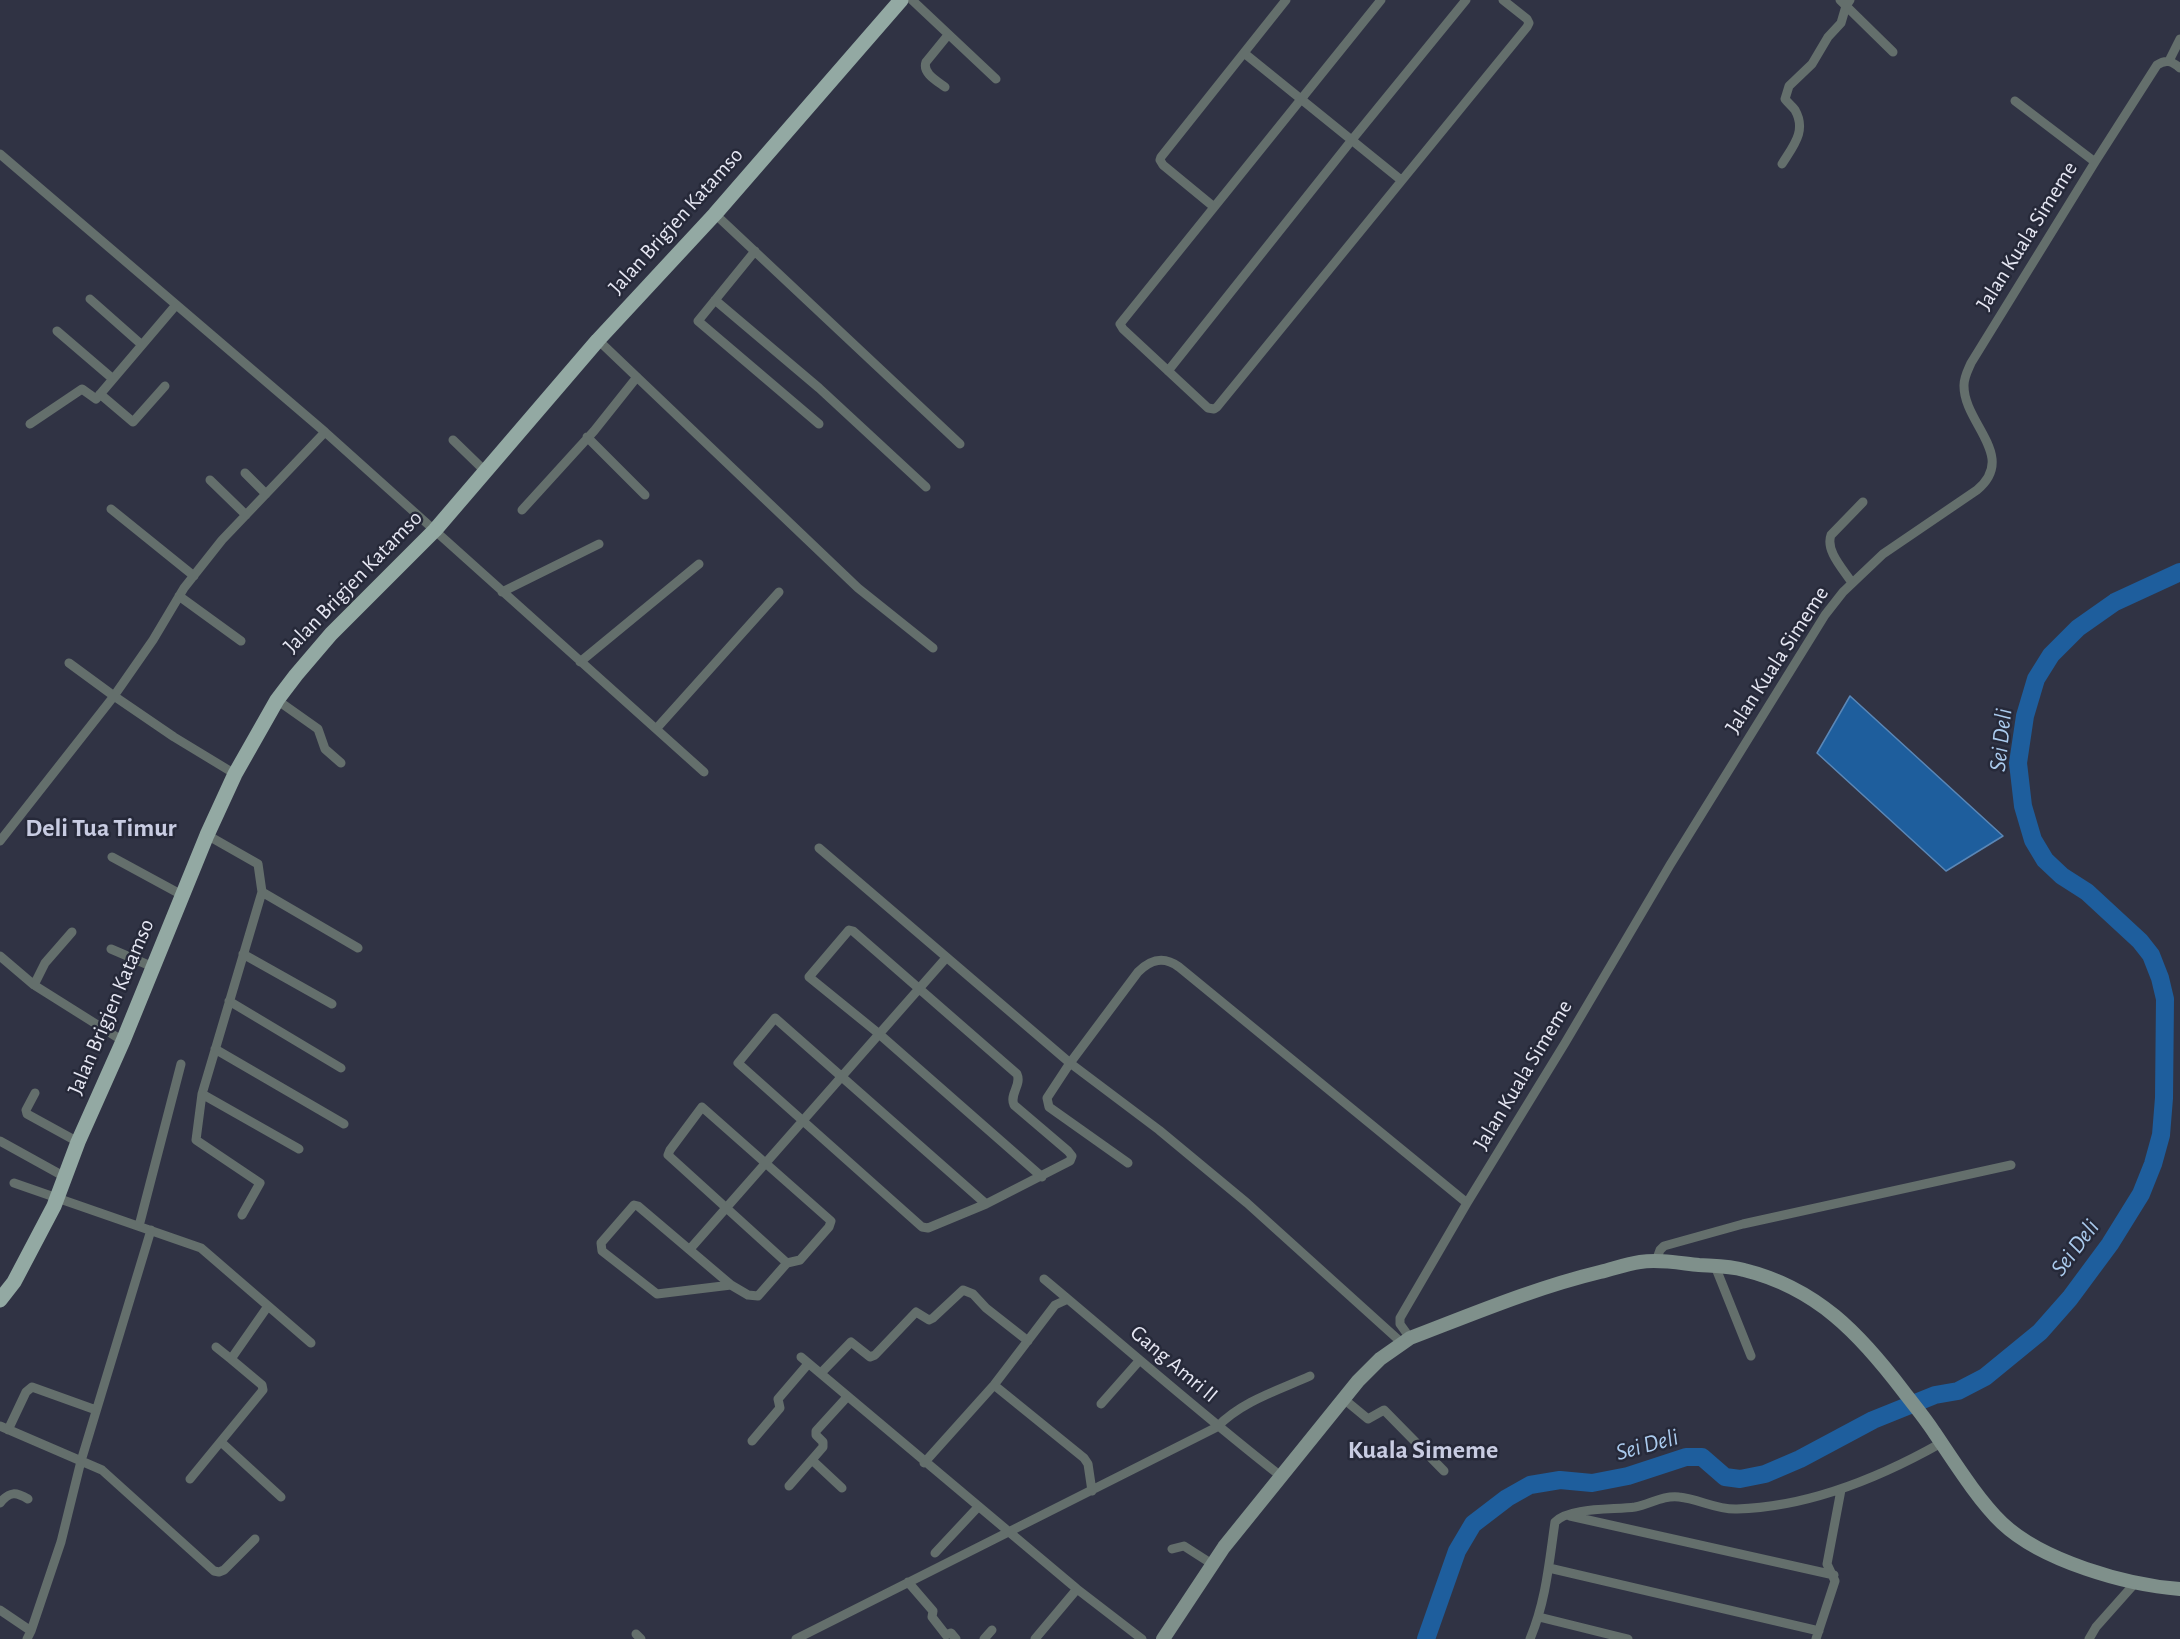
<!DOCTYPE html>
<style>
body{margin:0}
canvas{display:block;background:#303344}
</style>
<canvas width="2180" height="1639"></canvas>
<script>
const c = document.querySelector('canvas').getContext('2d');
c.lineJoin = 'round';
function fillPath(path, color) {
  c.fillStyle = color;
  c.fill(path, 'evenodd');
}
function strokePath(path, color, width, dash) {
  c.strokeStyle = color;
  c.lineWidth = width;
  c.lineCap = dash ? 'butt' : 'round';
  c.setLineDash(dash || []);
  c.stroke(path);
}
function label(font, color, halo, rows, align = 'center') {
  c.font = font + ' "Alegreya Sans",sans-serif';
  c.lineWidth = 5;
  c.setLineDash([]);
  c.textBaseline = 'middle';
  c.strokeStyle = halo;
  c.fillStyle = color;
  for (const [text, x, y, turn = 0] of rows) {
    c.save();
    c.translate(x, y);
    c.rotate((+turn || 0) * Math.PI / 180);
    c.textAlign = isNaN(turn) ? turn : align;
    if (halo) c.strokeText(text, 0, 0);
    c.fillText(text, 0, 0);
    c.restore();
  }
}
const water = new Path2D(`
 M1850,696L2003,836L1946,871L1817,753Z`);
fillPath(water, '#1e5e9d');
strokePath(water, '#5a87b7', 1.5);
strokePath(new Path2D(`
 M1426,1639L1457,1551L1473,1524L1507,1498L1530,1485L1560,1480L1592,1483L1628,1476L1686,1457H1702L1725,1477L1740,1479L1765,1474L1800,1459L1873,1420L1935,1395L1958,1391L1985,1377L2040,1332L2070,1298L2110,1244L2141,1194L2153,1164L2161,1135L2164,1098L2165,999L2160,978L2151,955L2140,941L2087,892L2062,876L2045,860L2033,840L2023,806L2018,763L2025,716L2036,679L2051,655L2078,628L2115,602L2180,572`), '#1e5e9d', 18);
strokePath(new Path2D(`
 M912,0L996,79
 M1381,0L1120,324L1123,329L1208,408L1214,409L1217,407L1527,27L1529,23L1527,19L1503,0
 M1840,0L1893,52
 M1244,53L1401,180
 M2169,61L2180,39
 M945,87C937,81 922,73 926,62L948,35
 M2015,101L2095,162
 M0,154L325,432L704,772
 M1782,164C1793,146 1807,131 1795,110C1792,106 1788,103 1785,99L1789,86L1812,64L1828,37L1841,23L1846,6L1850,0
 M1214,207L1163,165L1160,160L1161,157L1286,0
 M715,214L960,444
 M755,251L698,321L819,424
 M90,299L142,345
 M715,300L819,388L926,487
 M57,331L113,379
 M598,340L858,588L933,648
 M1168,371L1351,141L1466,0
 M100,394L133,422L165,386
 M30,424L82,389L96,399L176,305
 M587,437L645,495
 M453,440L486,472
 M245,473L266,494
 M210,480L246,515
 M111,509L194,576
 M522,510L594,431L637,377
 M1852,583C1844,570 1825,551 1831,535L1863,502
 M502,592L599,544
 M179,596L241,641
 M580,662L699,564
 M277,700L318,729L325,749L341,763
 M656,729L779,592
 M235,774L174,737L114,696L153,640L184,588L222,540L325,432
 M207,835L258,864L262,892L202,1094L196,1140L260,1183L242,1215
 M0,841L114,696L69,663
 M819,848L1070,1063L1159,1130L1247,1203L1402,1343
 M112,857L182,895
 M262,892L358,948
 M111,949L153,967
 M243,954L332,1004
 M0,956L34,985L123,1041
 M34,985L45,963L72,932
 M229,1001L341,1068
 M215,1049L344,1124
 M35,1093L26,1110L27,1114L78,1142
 M202,1094L299,1149
 M0,1141L65,1177
 M1128,1163L1049,1107L1047,1098L1070,1063L1138,972C1151,959 1164,956 1179,967L1467,1203
 M14,1183L201,1248L311,1343
 M986,1204L775,1018L738,1063L922,1227L928,1228L986,1204L1070,1161L1072,1156L1068,1151L1014,1105C1009,1094 1022,1085 1017,1074L853,931L849,930L809,977L878,1033L1042,1177
 M139,1226L181,1064
 M690,1249L946,958
 M1656,1261L1660,1250L1664,1246L1743,1224L2011,1165
 M1715,1266L1751,1356
 M1044,1279C1123,1345 1200,1413 1282,1477
 M731,1285L657,1294L602,1251L601,1243L634,1205L638,1206L731,1285L748,1295L758,1296L787,1263L668,1155L670,1150L702,1107L831,1221L829,1227L800,1260L787,1263
 M1410,1338L1400,1324V1318L1467,1203L1565,1043L1670,865L1825,615L1843,592L1883,554L1977,490C2018,456 1963,423 1964,385C1964,377 1968,370 1971,363L2095,162L2157,65C2166,59 2172,61 2180,68
 M216,1347L231,1359
 M801,1357L1077,1589L1142,1639
 M821,1373L851,1342L870,1357L875,1355L916,1312L929,1320L933,1318L963,1290L973,1294L986,1308L1028,1341
 M994,1385L1084,1458L1088,1464L1092,1491
 M1345,1400L1368,1419L1384,1410L1444,1471
 M1101,1404L1139,1361
 M0,1426L102,1470L214,1571L219,1572L224,1570L255,1539
 M8,1430L26,1392L32,1387L96,1410
 M752,1441L780,1408L778,1399L808,1364
 M221,1442L281,1497
 M812,1460L842,1488
 M924,1463L994,1385L1055,1305L1068,1299
 M190,1479L263,1390L262,1385L231,1359L268,1306
 M789,1486L823,1447V1442L816,1435V1431L847,1397
 M0,1503C10,1491 16,1492 28,1499
 M1570,1516L1834,1575
 M1172,1549L1184,1546L1212,1564
 M935,1553L978,1507
 M1549,1568L1819,1631
 M908,1582L933,1611L932,1617L946,1635L951,1633L956,1639
 M0,1610L31,1631L27,1639
 M1539,1617L1628,1639
 M31,1631L61,1542L81,1461L151,1230
 M636,1634L641,1639
 M796,1639L1217,1427C1242,1401 1279,1390 1310,1376
 M984,1639L992,1630
 M1035,1639L1077,1589
 M1530,1639C1546,1601 1549,1563 1555,1522C1569,1507 1615,1510 1635,1507C1650,1504 1664,1495 1679,1497C1699,1499 1717,1510 1737,1509C1809,1507 1879,1478 1941,1443
 M1816,1639L1835,1581L1827,1564L1841,1490
 M2089,1639L2096,1627L2136,1582`), '#646f6c', 9);
strokePath(new Path2D(`
 M1163,1639L1224,1547L1358,1381L1380,1359L1410,1338C1473,1314 1534,1288 1600,1272C1613,1269 1626,1264 1640,1262C1659,1259 1679,1263 1699,1265C1714,1266 1730,1266 1744,1270C1817,1288 1860,1334 1904,1392C1914,1405 1925,1418 1934,1432C1953,1460 1978,1500 2002,1523C2042,1561 2126,1585 2180,1589`), '#7f908b', 14);
strokePath(new Path2D(`
 M0,1300L14,1282L54,1206L78,1142L123,1041L207,835L235,774L277,700L296,675L331,634L435,530L598,340L715,214L901,0`), '#93a9a3', 15);
label('22px', '#e6e7f3', '#262939', [
 ["Jalan Brigjen Katamso",676,221,-48],
 ["Jalan Kuala Simeme",2027,236,-58],
 ["Jalan Brigjen Katamso",353,582,-46],
 ["Jalan Kuala Simeme",1777,660,-57],
 ["Jalan Brigjen Katamso",111,1007,-67],
 ["Jalan Kuala Simeme",1523,1075,-59],
 ["Gang Amri II",1174,1364,40]
]);
label('italic 24px', '#abcbee', '#262939', [
 ["Sei Deli",2001,740,-84],
 ["Sei Deli",2075,1248,-53],
 ["Sei Deli",1647,1445,-15]
]);
label('bold 26px', '#c8cce2', '#262939', [
 ["Deli Tua Timur",101,828],
 ["Kuala Simeme",1423,1450]
]);
</script>
